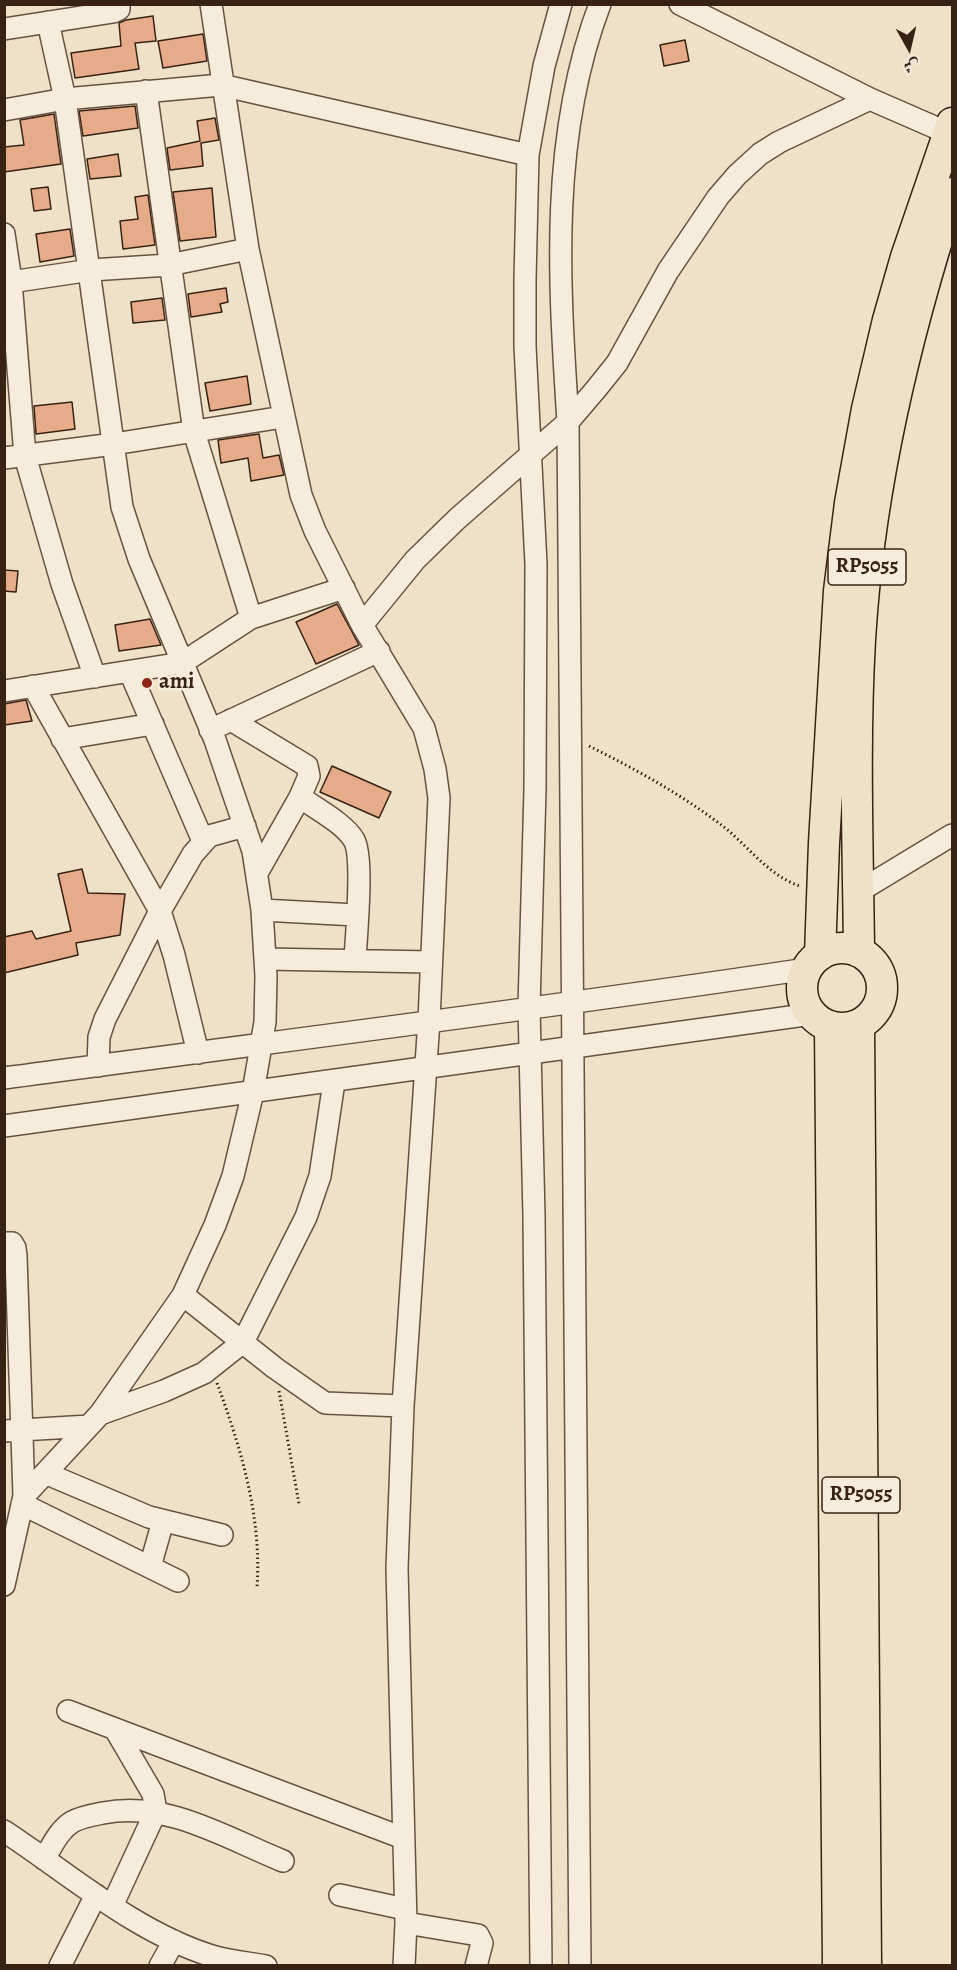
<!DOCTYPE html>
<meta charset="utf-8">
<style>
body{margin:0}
#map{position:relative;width:957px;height:1970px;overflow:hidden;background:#efe1c8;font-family:Alegreya,Amiri,serif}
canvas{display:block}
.frame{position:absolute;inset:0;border:6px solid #382213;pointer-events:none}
.north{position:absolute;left:879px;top:18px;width:60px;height:60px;-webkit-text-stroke:4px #f5ecdb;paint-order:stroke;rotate:172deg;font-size:16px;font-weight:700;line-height:24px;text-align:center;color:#382213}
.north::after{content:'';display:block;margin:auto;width:21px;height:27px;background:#382213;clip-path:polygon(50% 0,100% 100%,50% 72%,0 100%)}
</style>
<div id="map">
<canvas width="957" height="1970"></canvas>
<div class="frame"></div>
<div class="north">ش</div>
</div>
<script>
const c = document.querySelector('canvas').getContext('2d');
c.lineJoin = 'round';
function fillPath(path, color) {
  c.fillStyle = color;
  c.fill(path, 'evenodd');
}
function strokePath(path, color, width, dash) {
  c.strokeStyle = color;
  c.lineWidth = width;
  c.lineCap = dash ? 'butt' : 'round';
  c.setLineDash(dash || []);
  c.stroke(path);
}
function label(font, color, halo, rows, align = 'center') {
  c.font = font + ' Alegreya,serif';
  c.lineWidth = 5;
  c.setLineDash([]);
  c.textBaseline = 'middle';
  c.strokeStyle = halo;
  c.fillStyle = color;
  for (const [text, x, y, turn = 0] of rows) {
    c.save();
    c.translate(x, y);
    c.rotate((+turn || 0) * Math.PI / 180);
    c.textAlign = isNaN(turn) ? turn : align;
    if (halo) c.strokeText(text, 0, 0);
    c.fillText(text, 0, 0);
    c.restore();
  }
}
const building = new Path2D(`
 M153,16L156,41L135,43L139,69L75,78L71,53L121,46L119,23L126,20Z
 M203,34L207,61L163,68L158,41Z
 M685,40L689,61L664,66L660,45Z
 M135,106L138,128L83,136L79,111Z
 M54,114L61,164L4,172V147L24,145L20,120Z
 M215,118L219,140L201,143L203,166L170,170L167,148L200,141L197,121Z
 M118,154L121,176L90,179L87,159Z
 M48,187L51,209L34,211L31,189Z
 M212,188L216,237L180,241L173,192Z
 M148,195L155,245L123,249L120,221L138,219L135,197Z
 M70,229L74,256L40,262L36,234Z
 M226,288L228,302L220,304L222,312L191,317L188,294Z
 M162,298L165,320L133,323L131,302Z
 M247,376L251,404L210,411L205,383Z
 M72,402L75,429L36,434L34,406Z
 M259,434L263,458L279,455L284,475L251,481L248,458L221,463L218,440Z
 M4,570L18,571L16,592L4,591Z
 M337,604L359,645L316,664L296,622Z
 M150,619L161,645L119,651L115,625Z
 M26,700L32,721L4,725V704Z
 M332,766L391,792L379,818L320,792Z
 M82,869L88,893L125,894L120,935L76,943L78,955L4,973V937L32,931L36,939L71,931L58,874Z`);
fillPath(building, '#e6ac8a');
strokePath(building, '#382213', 1.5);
const minor = new Path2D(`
 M211,4L248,249L301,495L315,531L362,625L424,728L435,769L439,798L429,1020L403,1406L397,1568L406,1923L404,1966
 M680,4L870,99L948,133
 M4,29L113,12L119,9V4
 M146,91L194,432L251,618
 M4,110L65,99L221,85L528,155
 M4,234L11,281L25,456L62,584L95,677
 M4,283L91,270L169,265L248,249
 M4,458L114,444L283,417
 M362,625L415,560L457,519L568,422L597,388L617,363L668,271L718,197L737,175L760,154L779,142L870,99
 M130,672L203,841
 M33,686L160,911L174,955L198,1053
 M4,691L182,663L251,618L344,588
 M231,720L307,766L309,776L300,797
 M210,730L379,651
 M62,739L153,724
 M257,873L300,797C316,809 344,823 354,840C364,857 356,937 355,960
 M858,892L952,835
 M262,910L356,915
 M265,959L431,962
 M98,1066L99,1037L105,1019L160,911L193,854L209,836L245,826
 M4,1078C272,1042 540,1009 807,969
 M4,1126L812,1014
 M4,1243H12L15,1248L16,1256L24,1496L4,1585
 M183,1295L275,1368L325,1403L403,1406
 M100,1414L164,1391L204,1373L243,1342L306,1217L320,1176L334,1082
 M4,1431L89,1426
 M45,1473L149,1517L222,1535
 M24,1496L100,1414L183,1295L215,1225L233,1176L253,1092L265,1022L266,976L262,910L253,851L215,740L139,559L122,507L65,99L48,22
 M22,1504L178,1581
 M150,1567L163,1521
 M68,1711L403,1838
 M4,1831C71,1875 135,1932 212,1956C229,1961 249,1963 266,1966
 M44,1859C52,1846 59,1830 72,1822C81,1817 93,1815 103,1813C166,1800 226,1838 283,1861
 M340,1895L405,1909
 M112,1906L156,1811L153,1794L115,1729
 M406,1923L478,1935L482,1943L476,1966
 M60,1966L96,1895
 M160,1966L174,1941
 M541,1966L534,1216L529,1007L535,789L536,564L525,346V279L528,155L544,66L561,4
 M580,1966L568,422C559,282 549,138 600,4`);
const highway = new Path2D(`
 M802 988a40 40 0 1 1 80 0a40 40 0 1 1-80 0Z
 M859,952C858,848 854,744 860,640C869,488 905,337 952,193
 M820,955L824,843L839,591L850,503L867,409L888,320L906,257L952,123
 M859,1025L866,1966
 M830,1026L838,1966`);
strokePath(minor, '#665240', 24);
strokePath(highway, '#382213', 33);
strokePath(new Path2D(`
 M589,746C635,769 679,793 720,824C746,843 768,876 800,886
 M217,1383C241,1448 262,1518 257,1587
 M279,1391L299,1504`), '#382213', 3, [1.5, 3]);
strokePath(minor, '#f5ecdb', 21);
strokePath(highway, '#efe1c8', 30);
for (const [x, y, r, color] of [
 [147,683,6,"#8f2418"]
]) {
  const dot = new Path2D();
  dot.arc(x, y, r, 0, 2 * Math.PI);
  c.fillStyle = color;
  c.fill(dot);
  strokePath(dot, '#f5ecdb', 2);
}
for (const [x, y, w] of [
 [867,567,78],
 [861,1495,78]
]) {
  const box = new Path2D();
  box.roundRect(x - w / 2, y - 18, w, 36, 4.5);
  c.fillStyle = '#f5ecdb';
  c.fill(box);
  strokePath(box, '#382213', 1.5);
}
label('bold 21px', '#382213', null, [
 ["RP5055",867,567],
 ["RP5055",861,1495]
]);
label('bold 22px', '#382213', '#f5ecdb', [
 ["ami",159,683]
], 'left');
</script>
